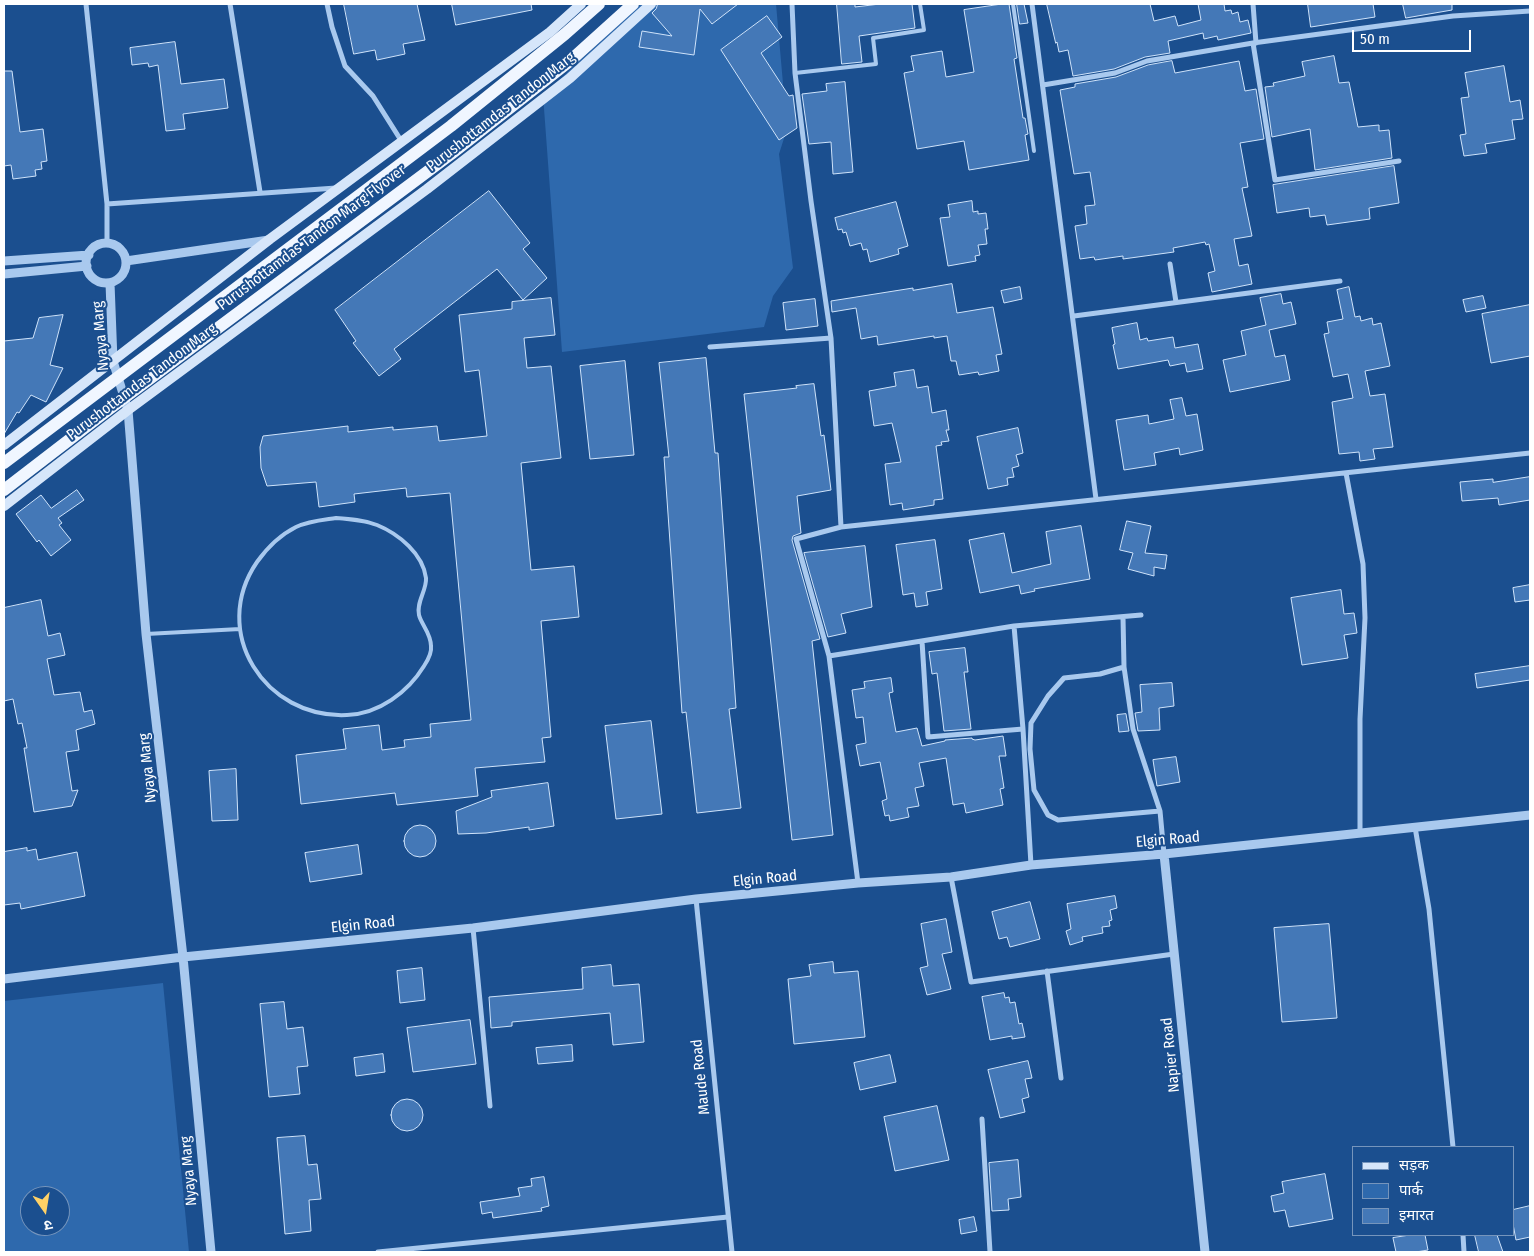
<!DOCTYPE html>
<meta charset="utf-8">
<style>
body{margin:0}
#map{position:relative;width:1534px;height:1256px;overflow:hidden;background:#1b4f8f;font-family:"Fira Sans Condensed","Noto Sans Devanagari",sans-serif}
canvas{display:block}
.frame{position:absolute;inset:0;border:5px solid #fff;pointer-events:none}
.legend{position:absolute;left:1352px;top:1146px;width:162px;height:90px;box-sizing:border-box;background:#1b4f8f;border:1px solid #7695bc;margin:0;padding:6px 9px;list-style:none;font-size:15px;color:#fff}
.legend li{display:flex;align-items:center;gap:10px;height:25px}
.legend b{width:25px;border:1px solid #7695bc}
.north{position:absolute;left:20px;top:1186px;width:50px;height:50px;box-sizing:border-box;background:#1b4f8f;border:1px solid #7695bc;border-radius:50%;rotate:167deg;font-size:14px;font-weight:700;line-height:20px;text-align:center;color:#fff}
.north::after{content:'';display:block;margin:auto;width:18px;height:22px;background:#ffd166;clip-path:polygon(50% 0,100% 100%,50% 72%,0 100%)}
.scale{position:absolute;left:1352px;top:30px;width:119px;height:22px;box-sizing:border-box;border:2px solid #fff;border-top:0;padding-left:6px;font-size:15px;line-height:18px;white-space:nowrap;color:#fff;-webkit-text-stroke:4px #1b4f8f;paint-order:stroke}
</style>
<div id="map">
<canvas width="1534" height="1256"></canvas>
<div class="frame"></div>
<ul class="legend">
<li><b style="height:6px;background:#d6e6fa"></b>सड़क</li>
<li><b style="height:14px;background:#2e69ad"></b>पार्क</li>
<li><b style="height:14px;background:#4478b7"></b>इमारत</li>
</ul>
<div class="north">उ</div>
<div class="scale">50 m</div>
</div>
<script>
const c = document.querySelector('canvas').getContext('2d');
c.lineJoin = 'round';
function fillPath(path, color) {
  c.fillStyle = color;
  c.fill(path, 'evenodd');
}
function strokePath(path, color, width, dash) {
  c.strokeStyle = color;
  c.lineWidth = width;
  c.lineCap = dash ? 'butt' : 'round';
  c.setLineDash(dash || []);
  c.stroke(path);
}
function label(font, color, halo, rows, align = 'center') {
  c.font = font + ' "Fira Sans Condensed",sans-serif';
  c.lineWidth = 4;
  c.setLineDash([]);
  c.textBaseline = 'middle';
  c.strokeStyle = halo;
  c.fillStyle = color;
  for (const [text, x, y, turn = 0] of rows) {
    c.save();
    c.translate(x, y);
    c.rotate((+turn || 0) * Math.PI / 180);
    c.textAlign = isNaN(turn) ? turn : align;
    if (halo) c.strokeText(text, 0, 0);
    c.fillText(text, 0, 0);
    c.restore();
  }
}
fillPath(new Path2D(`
 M641,4H776L787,129L779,154L793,268L773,296L764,327L562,352L543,95Z
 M163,983L189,1252H4V1001ZM30,1196H60V1226H30Z`), '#2e69ad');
const building = new Path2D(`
 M344,4H417L425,40L403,44L405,54L377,60L375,50L354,54Z
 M452,4H531L532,10L456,25Z
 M658,4H738L712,24L700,9L694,55L639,47L642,31L672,36L652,13L656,9Z
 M837,4H855V7L880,4H912L915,28L859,36L862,62L842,64Z
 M1002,4H1009L1017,58L1014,59L1023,118H1025L1028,134L1025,135L1029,160L969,170L964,141L917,149L904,73L914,71L911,56L942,51L946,77L974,72L964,10Z
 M1017,4H1024L1028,23L1020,24Z
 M1047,4H1150L1154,21L1175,16L1178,26L1201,20L1198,4H1224L1225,11L1231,10L1232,14L1238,12L1240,22L1248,20L1251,33L1218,40L1217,36L1204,39L1203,33L1168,41L1170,53L1145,57L1114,69L1073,76L1068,50L1059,52L1057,42L1056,43Z
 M1308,4H1373L1375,17L1311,27Z
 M1403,4H1452V10L1406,18Z
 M767,16L782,37L761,53L789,96L793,95L797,128L779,140L721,50Z
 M175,42L181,84L224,79L228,108L183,114L185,129L166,131L158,65L149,67L148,63L132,65L130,48Z
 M1334,56L1339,83L1349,82L1358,127L1379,125V131L1389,130L1392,158L1315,170L1310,129L1272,137L1265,87L1274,86L1273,83L1305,76L1302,62Z
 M1172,61L1175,73L1239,61L1245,91L1256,89L1264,139L1240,143L1248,187L1242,188L1252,236L1234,239L1239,266L1248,264L1252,284L1212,292L1208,273L1215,271L1209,244L1206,245L1205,242L1173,248L1174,252L1123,259V256L1095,260L1094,257L1080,259L1075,226L1087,224L1085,206L1095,205L1090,172L1074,174L1060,90L1075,87V84L1116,77L1148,65Z
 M1504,66L1510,102L1520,100L1523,119L1512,120L1515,139L1485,144L1487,153L1464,156L1460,135L1466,134L1461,98L1469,97L1465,73Z
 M4,71H12L20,132L43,129L47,161L41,162L42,169L35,170L36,176L13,179L11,165L4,166Z
 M845,82L853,172L833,174L831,142L809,144L802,94L827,91L826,84Z
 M1394,166L1399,203L1369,208L1370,219L1327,225L1325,215L1310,217L1309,208L1277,213L1273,185Z
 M489,191L530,243L523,249L547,278L523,300L497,269L394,349L401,359L379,376L353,343L356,341L335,310Z
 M972,201L973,212L978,211V214L986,213L988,229H985L987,244L978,245L980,255L975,256L976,261L948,266L940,218L950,217L948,205Z
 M896,202L908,246L898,249L899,254L870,262L867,249L863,250L861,243L850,246L846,232L843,233L842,229L838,230L835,218Z
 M952,284L957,313L993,307L1002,354L996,355L999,371L979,375L978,372L959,375L956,361H951L947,336L934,338V336L878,345L877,336L861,339L856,308L832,312L831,301L913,288V290Z
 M1020,287L1022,299L1004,303L1001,291Z
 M1349,287L1355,317L1360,316L1361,321L1372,318L1373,325L1381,323L1390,366L1365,371L1370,396L1385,394L1393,447L1373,449L1375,459L1360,461L1359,452L1339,454L1332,402L1353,398L1348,374L1333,377L1324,334L1329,333L1327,322L1343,319L1337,290Z
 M1281,294L1283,304L1291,302L1296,324L1269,330L1275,357L1285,355L1290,380L1230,392L1223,360L1246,355L1241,331L1266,325L1260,298Z
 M1483,296L1486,308L1466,312L1463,300Z
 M551,298L555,335L524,338L527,368L551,366L561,458L521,463L531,570L574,566L579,617L541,621L551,737L542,738L545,762L475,768L478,796L397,805L395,793L301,804L296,755L346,749L343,729L379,725L382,750L405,747L404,740L431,737L430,724L471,720L450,493L407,497L406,488L354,494L355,502L319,507L316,482L267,486L261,468L260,447L263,436L348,426V432L393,427V430L437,426L439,441L487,436L479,370L465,372L459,315L512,309V302Z
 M815,299L818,326L786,330L783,303Z
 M1530,305V356L1491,363L1482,314Z
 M63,315L50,365L63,368L46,402L31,395L19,413L17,412L4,434V341L33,338L39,318Z
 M1137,323L1140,340L1147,338L1148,341L1173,337L1175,348L1198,344L1203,369L1187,372L1185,363L1170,366L1168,360L1118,369L1113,345L1115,344L1112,328Z
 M706,358L715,453H718L736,708L729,709L741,808L697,813L686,712L682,713L664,457H669L659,363Z
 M625,361L634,455L590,459L580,366Z
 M914,370L917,388L928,386L932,413L946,410L949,430H946L949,441L941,442L942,445L936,446L943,499L934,500V505L903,510L902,503L890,505L885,464L901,462L892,423L874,426L869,391L896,386L894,373Z
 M814,384L821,436L824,435L831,490L797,496L801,533L793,536L792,540L820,639L812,641L833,835L792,840L744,394L797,388L796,386Z
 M1182,398L1186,416L1197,414L1203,450L1180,455L1179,448L1154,453L1156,465L1124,470L1116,420L1148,415L1149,424L1174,419L1170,400Z
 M1018,428L1023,453L1016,455L1019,466L1012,468L1014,477L1007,478L1008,485L988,489L977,437Z
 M1530,477V500L1499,505L1498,498L1462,501L1460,482L1493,479V482Z
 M77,490L84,500L58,518L62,523L59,525L71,540L51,556L39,540L37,542L16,514L41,495L51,508Z
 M1127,521L1151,526L1145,553L1167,555L1165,569L1154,567V576L1128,569L1133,553L1120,550Z
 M1081,526L1090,579L1034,589L1035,591L1021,594L1019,585L980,593L969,540L1004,533L1012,573L1051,564L1046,532Z
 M935,540L942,589L926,592L928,605L916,607L914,593L903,595L896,545Z
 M865,546L872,607L841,614L846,633L828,637L804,553Z
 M1530,585V600L1515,602L1513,588Z
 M1341,590L1344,614L1354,613L1357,633L1344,635L1348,658L1302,665L1291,598Z
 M41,600L48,636L60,633L65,655L47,659L54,695L80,692L84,712L92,710L95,724L76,730L79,750L66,752L72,791L78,790L72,806L34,812L24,748H27L22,723L18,724L13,699L4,701V608Z
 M965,648L968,672H964L971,729L944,731L937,673L932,674L929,652Z
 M1530,666V680L1477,688L1475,674Z
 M891,678L893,692L889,693L890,699L896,732L917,728L922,746L945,741V740L972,738V739L975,740L1003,736L1006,756H999L1004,788L1000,789L1003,805L966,813L964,803L953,805L946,758L919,763L924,786L915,788L919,806L907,808L909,817L890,821L889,815L885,816L882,801L887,799L880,762L860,766L856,745L866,743L863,717L856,718L852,690L865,688L864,682Z
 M1172,683L1174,706L1159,708L1160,730L1138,731L1135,713L1142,712L1140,685Z
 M1126,714L1129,731L1119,732L1117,715Z
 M651,721L662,814L616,819L605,726Z
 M1176,757L1180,782L1157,786L1153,760Z
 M236,769L238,820L212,821L209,771Z
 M548,783L554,826L529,830V827L486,833L458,834L456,811L492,797L491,791Z
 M404 841a16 16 0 1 1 32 0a16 16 0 1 1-32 0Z
 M358,845L362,874L310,882L305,853Z
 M27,848V851L36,849L38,860L77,852L85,896L21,909L20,903L4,905V852Z
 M1115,896L1117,908L1110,910L1112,920L1109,921L1110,926L1102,927L1103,933L1082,937L1083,941L1070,945L1066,931L1071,929L1067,904Z
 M1030,902L1040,939L1010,947L1007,937L999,939L992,912Z
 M946,919L952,952L942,954L951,989L927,995L920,968L928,966L921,924Z
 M1329,924L1337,1018L1282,1022L1274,928Z
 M833,962L834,973L858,971L865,1037L794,1044L788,979L811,976L809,965Z
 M611,965L613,986L639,984L644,1042L613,1045L610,1013L512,1022V1026L491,1028L489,997L583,989L582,968Z
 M422,968L425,1000L400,1003L397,971Z
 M1004,993L1005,998L1009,997L1010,1003L1015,1002L1019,1024L1022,1023L1025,1037L1012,1039V1036L990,1040L982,997Z
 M284,1002L287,1029L303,1027L308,1066L297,1067L300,1094L269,1097L260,1004Z
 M470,1020L476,1064L413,1072L407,1028Z
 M572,1045L573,1061L538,1064L536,1048Z
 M383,1054L385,1072L356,1076L354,1058Z
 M890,1055L896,1082L860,1090L854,1063Z
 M1028,1061L1032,1078L1025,1079L1029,1097L1022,1099L1025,1112L1000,1118L988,1070Z
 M391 1115a16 16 0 1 1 32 0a16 16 0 1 1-32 0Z
 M937,1106L949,1160L895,1171L884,1117Z
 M305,1136L308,1165L317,1164L321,1199L309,1200L311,1231L285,1234L277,1138Z
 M1018,1160L1021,1197L1008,1199L1009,1210L992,1211L989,1163Z
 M1325,1174L1333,1219L1289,1227L1285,1210L1274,1212L1271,1196L1284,1193L1282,1182Z
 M544,1177L549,1206L541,1208L542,1211L493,1218L492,1212L482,1214L480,1202L520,1196L518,1188L532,1186L531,1179Z
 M1530,1206V1237L1516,1240L1513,1224V1210Z
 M974,1217L977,1231L961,1234L959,1220Z
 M1410,1235H1425L1428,1250L1416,1252H1396L1393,1238Z
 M1475,1235H1497L1503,1252H1479Z`);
fillPath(building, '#4478b7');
strokePath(building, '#cfe3fa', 1);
strokePath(new Path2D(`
 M1013,4L1034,151
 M795,73L876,64L873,38L924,30L920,4
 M336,518C350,519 364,520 377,525C399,534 423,554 426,578C427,590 416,602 419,615C421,624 431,633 431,646C432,653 428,660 424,666C408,692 379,714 347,715C265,719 209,632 257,562C267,548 280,535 296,527C309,521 323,520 336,518Z
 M146,634L240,629`), '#a9c9ee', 4);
strokePath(new Path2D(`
 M86,4L107,204V244
 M230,4L260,192
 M327,4L332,27L345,66L373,96L402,142
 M792,4L795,73L811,201L831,338L841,527
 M1032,4L1096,499
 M1253,4L1256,43
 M1253,43L1275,180L1399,161
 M1043,85L1115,73L1147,61L1253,43L1453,16L1530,11
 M107,204L336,188
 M1170,264L1176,302
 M1074,316L1340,281
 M710,347L831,338
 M1346,473L1363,564L1365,618L1360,719V833
 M1123,617L1124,667L1100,674L1064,678L1048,696L1031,723L1030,749L1034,790L1048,815L1058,820L1160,811L1164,854
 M1014,626L1023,729L1031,865
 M922,641L928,737L1023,729
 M829,656L1014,626L1141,615
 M1124,667L1133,729L1160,811
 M1415,827L1429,909L1453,1147
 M951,877L971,982L1174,954
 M858,883L829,656L796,539L841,527L1530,453
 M696,899L732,1252
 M473,928L490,1106
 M1047,971L1061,1078
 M982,1119L990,1252
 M1463,1235L1464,1252
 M378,1252L728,1217`), '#a9c9ee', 5);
strokePath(new Path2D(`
 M86 263a20 20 0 1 1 40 0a20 20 0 1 1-40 0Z
 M4,261L89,255
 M126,261L269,240
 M4,274L87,266
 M110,283L113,361L128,410L146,634L183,957L211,1252
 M1164,854L1205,1252
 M4,979L183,957L473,928L696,899L858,883L951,877L1031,865L1164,854L1530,815`), '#a9c9ee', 9);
strokePath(new Path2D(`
 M4,445L270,239L550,32L581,4
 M4,506L128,410L427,189L570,78L651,4`), '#d6e6fa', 10);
strokePath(new Path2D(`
 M4,463L451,126L565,34L599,4
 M4,490L108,410L451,154L571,60L633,4`), '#f0f6ff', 12);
label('15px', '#fff', '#1b4f8f', [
 ["Purushottamdas Tandon Marg",501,112,-38],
 ["Purushottamdas Tandon Marg Flyover",312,238,-37],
 ["Nyaya Marg",101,336,-95],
 ["Purushottamdas Tandon Marg",142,382,-37],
 ["Nyaya Marg",148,768,-96],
 ["Elgin Road",1168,840,-5],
 ["Elgin Road",765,879,-6],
 ["Elgin Road",363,925,-6],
 ["Napier Road",1171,1055,-96],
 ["Maude Road",701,1077,-96],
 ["Nyaya Marg",189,1171,-95]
]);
</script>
